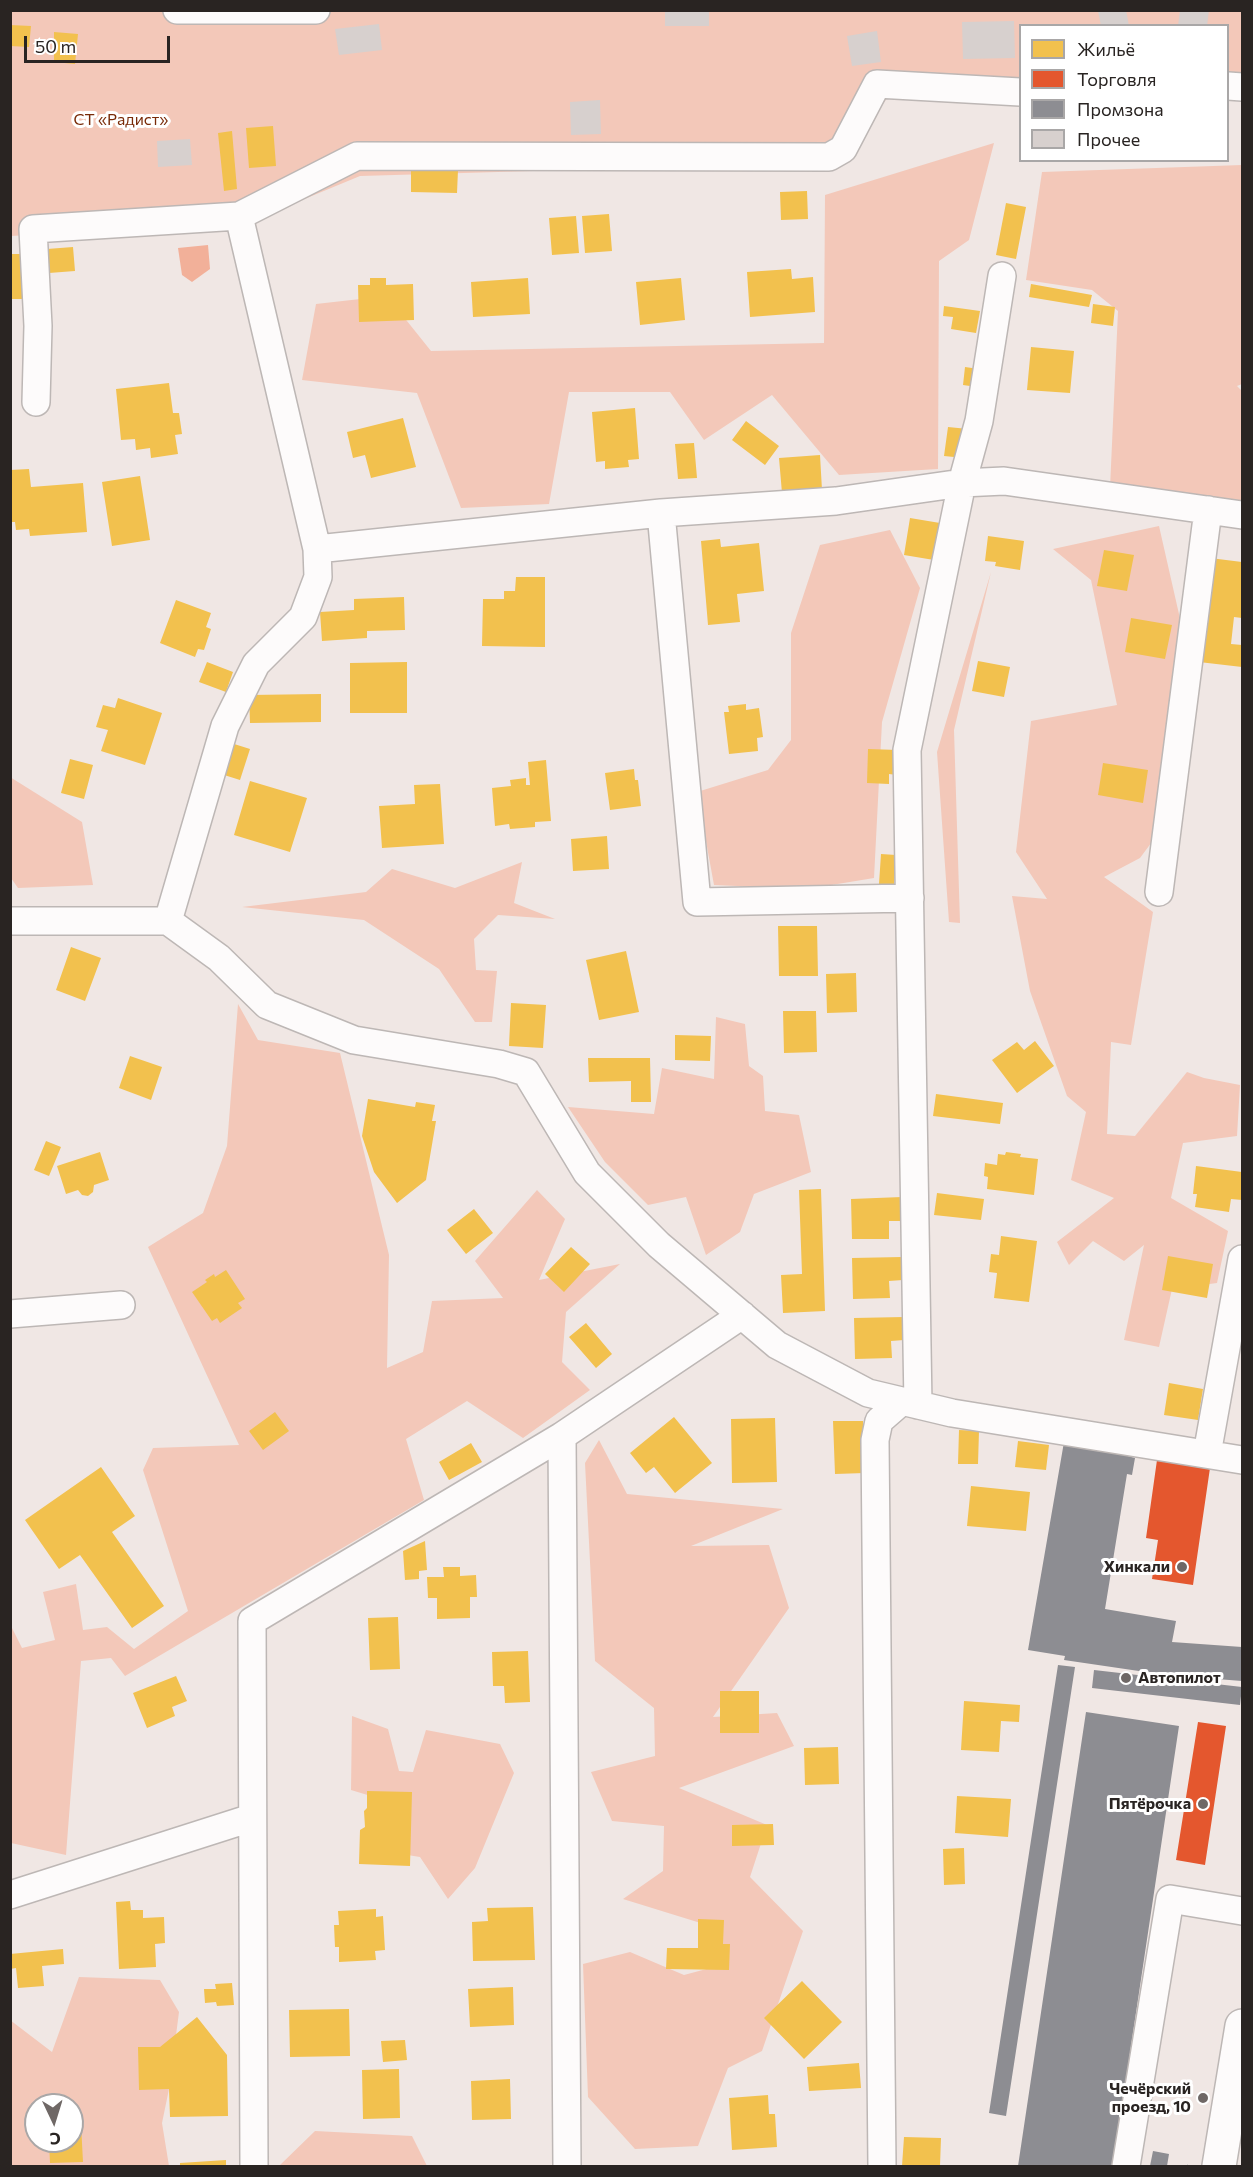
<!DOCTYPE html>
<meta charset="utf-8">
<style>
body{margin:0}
#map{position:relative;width:1253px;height:2177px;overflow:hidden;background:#f0e7e4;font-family:Commissioner,sans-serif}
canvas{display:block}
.frame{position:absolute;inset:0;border:12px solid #292422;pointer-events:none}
.legend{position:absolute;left:1019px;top:24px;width:210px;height:138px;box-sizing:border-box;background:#fff;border:2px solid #a9a7a7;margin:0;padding:8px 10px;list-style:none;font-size:18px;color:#292422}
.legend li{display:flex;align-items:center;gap:12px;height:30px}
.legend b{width:30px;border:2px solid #a9a7a7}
.north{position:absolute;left:24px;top:2093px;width:60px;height:60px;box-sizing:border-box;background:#fff;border:2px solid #a9a7a7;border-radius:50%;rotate:176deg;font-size:16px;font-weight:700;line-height:24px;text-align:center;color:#292422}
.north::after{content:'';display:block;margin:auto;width:21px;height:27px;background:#6f6866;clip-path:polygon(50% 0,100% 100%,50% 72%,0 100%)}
.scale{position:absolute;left:24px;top:36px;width:146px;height:27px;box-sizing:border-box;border:3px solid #292422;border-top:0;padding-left:8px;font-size:18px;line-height:21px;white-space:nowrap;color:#292422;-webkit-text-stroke:4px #fff;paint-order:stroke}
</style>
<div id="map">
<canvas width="1253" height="2177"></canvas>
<div class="frame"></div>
<ul class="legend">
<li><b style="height:16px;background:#f2c14e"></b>Жильё</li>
<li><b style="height:16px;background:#e4572e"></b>Торговля</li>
<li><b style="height:16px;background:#8d8d92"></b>Промзона</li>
<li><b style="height:16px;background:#d7d0ce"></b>Прочее</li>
</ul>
<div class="north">С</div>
<div class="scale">50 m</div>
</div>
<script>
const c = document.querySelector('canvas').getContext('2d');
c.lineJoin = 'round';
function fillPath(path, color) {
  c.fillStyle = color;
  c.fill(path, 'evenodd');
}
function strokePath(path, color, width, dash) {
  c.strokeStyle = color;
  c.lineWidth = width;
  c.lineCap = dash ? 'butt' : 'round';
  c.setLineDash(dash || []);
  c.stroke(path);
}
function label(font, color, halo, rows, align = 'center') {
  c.font = font + ' Commissioner,sans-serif';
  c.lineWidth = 6;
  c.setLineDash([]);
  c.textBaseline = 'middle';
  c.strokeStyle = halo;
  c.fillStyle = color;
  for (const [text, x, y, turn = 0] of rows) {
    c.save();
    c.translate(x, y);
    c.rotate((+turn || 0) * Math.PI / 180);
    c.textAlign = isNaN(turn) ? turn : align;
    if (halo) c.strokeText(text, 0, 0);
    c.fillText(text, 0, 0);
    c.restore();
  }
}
fillPath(new Path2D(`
 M11,11H1242V100L1228,98V26H1020V96L887,98L843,162L360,176L249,222L11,236Z
 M994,143L969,240L939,261L938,469L839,475L772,395L704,440L670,392H569L549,504L461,508L417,393L302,380L316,304L387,296L431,351L824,343L825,195Z
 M1242,165V384L1237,386L1242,391V502L1110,488L1118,311L1092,290L1026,280L1042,172Z
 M1159,526L1186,645L1163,827L1140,858L1104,877L1153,912L1131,1045L1111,1042L1107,1134L1135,1136L1187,1072L1204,1078L1240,1085L1237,1136L1183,1143L1171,1198L1228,1231L1217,1283L1172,1289L1159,1347L1124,1340L1144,1245L1124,1261L1093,1241L1069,1265L1057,1242L1114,1198L1071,1180L1086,1112L1067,1096L1030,991L1012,896L1047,899L1016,852L1031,721L1117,705L1091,580L1053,549Z
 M890,530L920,588L882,722L874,878L807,889L714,885L697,792L768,770L791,740V633L820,545Z
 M991,572L954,730L960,923L949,922L937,752Z
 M10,777L82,822L93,885L18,888L11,878Z
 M522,862L514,903L555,919L498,915L474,939L476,970L497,971L492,1022H475L439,969L364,920L242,907L366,892L392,869L455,888Z
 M238,1004L258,1040L340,1053L389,1255L387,1368L423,1352L432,1301L503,1298L475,1261L537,1190L565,1219L539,1280L620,1264L566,1312L562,1362L590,1390L523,1438L467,1401L406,1439L424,1500L125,1676L111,1658L81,1661L66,1855L11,1843L10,1624L22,1648L55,1640L43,1592L76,1584L83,1630L107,1627L134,1649L188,1611L143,1470L153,1448L239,1445L148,1247L203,1213L227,1146Z
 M716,1017L745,1024L749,1066L763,1076L765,1111L799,1115L811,1172L754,1194L740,1232L706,1255L686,1197L648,1205L605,1162L568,1107L654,1114L662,1068L714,1079Z
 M599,1440L627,1494L783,1509L691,1546L769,1545L789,1608L713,1717L777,1713L794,1746L679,1788L767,1825L750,1877L803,1931L762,2051L728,2068L698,2146L635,2149L588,2097L583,1964L630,1952L684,1975L725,1964L707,1925L623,1899L663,1871L664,1826L612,1821L591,1772L655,1756L654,1708L595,1661L585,1463Z
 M352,1716L388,1729L399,1771L413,1772L426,1730L500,1744L514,1773L475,1868L448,1899L420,1857L395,1853L394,1803L351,1790Z
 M79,1977L160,1980L179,2012L169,2089L162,2123L169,2166H11L10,2020L52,2052ZM36,2105H72V2141H36Z
 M315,2131L412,2136L427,2166H279Z`), '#f3c8b9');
fillPath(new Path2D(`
 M208,245L210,269L192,282L182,275L178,248Z`), '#f2b099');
fillPath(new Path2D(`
 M10,25L31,26L29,47L10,46Z
 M54,32L78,34L75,64L54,62Z
 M273,126L276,166L249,168L246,128Z
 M232,131L237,189L224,191L218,133Z
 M411,169L458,170L457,193L411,192Z
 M807,191L808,219L781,220L780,192Z
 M1006,203L1026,207L1016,259L996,255Z
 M609,214L612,251L585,253L582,216Z
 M576,216L579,253L552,255L549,218Z
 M73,247L75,271L49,273L47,249Z
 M10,254H20L23,299H10Z
 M791,269L792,279L813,277L815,312L750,317L747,272Z
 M370,278H386V285L413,284L414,320L359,322L358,285H370Z
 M528,278L530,314L473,317L471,282Z
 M681,278L685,320L640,325L636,282Z
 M1031,284L1092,295L1089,307L1029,297Z
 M1093,304L1115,307L1113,326L1091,323Z
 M944,306L980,311L976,333L951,329L953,317L943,316Z
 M1031,347L1074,351L1070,393L1027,390Z
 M965,367L979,369L977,387L963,385Z
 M169,383L173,413H179L182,434L175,435L178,454L151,458L150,448L136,450L135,439L121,440L116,389Z
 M635,408L639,459L628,460L629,467L605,469V461L596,462L592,412Z
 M403,418L416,467L371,478L365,455L353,458L347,432Z
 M746,421L779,446L765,465L732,440Z
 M948,427L968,429L964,458L944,456Z
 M694,443L697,478L678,479L675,444Z
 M820,455L822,490L782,493L779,458Z
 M29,469L31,487L83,483L87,532L30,536L29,529L16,530L15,522H10V470Z
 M140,476L150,540L112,546L102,482Z
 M910,518L940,523L934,560L904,555Z
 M988,536L1024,541L1020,570L995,566L996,562L985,561Z
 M720,539L721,547L759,543L764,591L737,594L740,622L708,625L701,541Z
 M1104,550L1134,555L1127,591L1097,586Z
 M1210,558L1242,562V618L1234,617L1231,644L1242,645V667L1199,662Z
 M516,577H545V647L482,646L483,599H504V591H515Z
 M404,597L405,630L367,631V638L322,641L320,612L354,610V599Z
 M176,600L211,613L206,627L211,629L204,650L198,649L195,657L160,643Z
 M1131,618L1172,625L1165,659L1125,652Z
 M978,661L1010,667L1004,697L972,691Z
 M207,662L233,672L226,692L199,682Z
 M407,662V713H350V663Z
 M321,694V722L250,723L249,695Z
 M118,698L162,713L145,765L101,751L108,730L96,727L103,705L115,708Z
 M746,704V710L759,708L763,737L757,738L758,751L729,754L724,712H729L728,706Z
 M231,743L250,749L240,780L221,774Z
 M868,749L898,750L897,775L889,774V784L867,783Z
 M70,759L93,765L84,799L61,793Z
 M546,760L551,821L535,822V827L510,829L509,824L495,826L492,788L511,786L510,780L526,778V785H530L528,762Z
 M1103,763L1148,770L1143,803L1098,795Z
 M634,769L635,780H638L641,806L610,810L605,773Z
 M250,781L307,798L290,852L234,835Z
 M440,784L444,844L382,848L379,806L415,804L414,785Z
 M607,836L609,869L573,871L571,839Z
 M881,854L896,855L894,884H879Z
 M778,926H817L818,976H779Z
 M71,947L101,958L85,1001L56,990Z
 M626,951L639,1012L599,1020L586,960Z
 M856,973L857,1012L827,1013L826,974Z
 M511,1003L546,1005L543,1048L509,1046Z
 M783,1011H816L817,1052L784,1053Z
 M675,1035L711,1036L710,1061L675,1060Z
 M1035,1041L1054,1066L1017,1093L992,1060L1017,1042L1024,1050Z
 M130,1056L162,1067L151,1100L119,1088Z
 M588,1058H650L651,1102H631V1081L589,1082Z
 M936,1094L1003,1103L1000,1124L933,1116Z
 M368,1099L415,1107L416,1102L435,1105L432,1121H436L426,1180L397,1203L374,1172L362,1136Z
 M46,1141L61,1147L49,1176L34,1170Z
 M100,1152L109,1180L94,1185L93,1192L88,1196L82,1195L78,1190L66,1194L57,1166Z
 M1006,1152L1021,1154L1020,1157L1038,1159L1034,1195L987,1189L988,1177L984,1176L985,1163L997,1165L998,1154L1005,1155Z
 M1196,1166L1242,1172V1200L1231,1199L1229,1212L1195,1207L1197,1194H1193Z
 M821,1189L825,1311L783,1313L781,1275L802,1274L799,1190Z
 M937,1193L984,1199L981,1220L934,1215Z
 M902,1197V1221H889V1239H852L851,1199Z
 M474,1209L493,1233L466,1254L447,1230Z
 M1001,1236L1037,1241L1029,1302L994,1298L997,1273L989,1272L991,1254L999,1255Z
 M571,1247L590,1264L564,1292L545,1274Z
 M1168,1256L1213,1264L1207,1298L1162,1290Z
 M902,1257L903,1280L889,1281L890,1298L853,1299L852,1258Z
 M226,1270L245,1299L238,1303L242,1308L220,1323L217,1318L212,1321L192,1292L207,1282L205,1280L214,1274L215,1277Z
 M904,1317V1340L891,1341L892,1358L855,1359L854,1318Z
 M586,1323L612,1354L596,1368L569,1337Z
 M1169,1383L1203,1389L1198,1420L1164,1415Z
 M275,1412L289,1431L263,1450L249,1431Z
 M674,1417L712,1463L675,1493L654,1467L646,1473L630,1453Z
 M775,1418L777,1482L732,1483L731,1419Z
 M833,1421H863L865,1473L835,1474Z
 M959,1430L979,1431L978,1464H958Z
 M1018,1441L1049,1445L1046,1470L1015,1467Z
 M471,1443L482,1462L449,1480L439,1462Z
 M101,1467L135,1516L112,1532L164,1606L132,1628L80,1555L59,1569L25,1520Z
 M971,1486L1030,1492L1026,1531L967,1526Z
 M425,1541L427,1570L419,1571V1579L405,1580L403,1551Z
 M443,1567H460V1576L476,1575L477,1597H470V1618L437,1619V1598H428L427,1577H444Z
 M398,1617L400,1669L370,1670L368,1618Z
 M528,1651L530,1702L505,1703L504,1686H493L492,1652Z
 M176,1676L187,1701L172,1707L175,1716L147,1728L133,1693Z
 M720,1691H759V1733H720Z
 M964,1701L1020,1705L1019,1722L1001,1721L999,1752L961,1750Z
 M838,1747L839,1784L805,1785L804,1748Z
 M367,1791L412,1792L410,1866L359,1864L360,1830L365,1827L364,1811L367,1808Z
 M957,1796L1011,1799L1008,1837L955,1833Z
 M773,1824L774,1845L732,1846V1825Z
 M964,1848L965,1884L944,1885L943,1849Z
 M130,1901L131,1910H143V1918L164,1917L165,1943L155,1944L156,1967L119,1969L116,1902Z
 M533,1907L535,1960L473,1961L472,1922L488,1921L487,1908Z
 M376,1909V1917L383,1916L385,1950L375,1951L376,1960L339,1962V1947H335L334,1925H339L338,1911Z
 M698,1919L724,1920L723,1944H730L729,1970L666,1969L667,1948H698Z
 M63,1949L64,1964L42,1966L44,1986L18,1988L16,1968L10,1969V1954Z
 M802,1981L842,2022L804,2059L764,2018Z
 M232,1983L234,2005L217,2006L216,2002L205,2003L204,1989H216L215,1984Z
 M513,1987L514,2025L470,2027L468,1989Z
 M349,2009L350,2056L290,2057L289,2010Z
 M197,2017L227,2055L228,2116L170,2117L169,2089L139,2090L138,2047H160Z
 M405,2040L407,2060L383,2062L381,2041Z
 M859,2063L861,2088L809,2091L807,2067Z
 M399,2069L400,2118L363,2119L362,2070Z
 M510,2079L511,2119L472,2120L471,2081Z
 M768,2095L769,2114H775L777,2147L732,2150L729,2098Z
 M81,2124L83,2162L50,2163L49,2141H72V2125Z
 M904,2137L941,2138L940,2166H902Z
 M226,2160V2166H180V2163Z`), '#f2c14e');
fillPath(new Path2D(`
 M1157,1460L1210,1468L1193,1585L1152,1579L1158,1540L1146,1538Z
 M1198,1722L1226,1726L1205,1865L1176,1860Z`), '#e4572e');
fillPath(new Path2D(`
 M1064,1442L1129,1454L1128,1456L1135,1458L1132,1475L1127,1474L1105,1609L1176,1621L1172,1642L1242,1647V1681L1166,1675L1064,1660L1065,1656L1028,1650Z
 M1058,1665L1075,1667L1006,2116L989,2113Z
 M1094,1670L1242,1687L1240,1705L1092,1688Z
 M1086,1712L1179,1726L1113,2166H1018Z
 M1153,2151L1169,2154L1167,2166H1150Z`), '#8d8d92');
fillPath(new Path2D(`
 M665,10H709V26H665Z
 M1126,10L1129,26H1101L1098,11Z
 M1180,10H1209L1207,26H1178Z
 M1014,21L1015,58L963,59L962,22Z
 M379,24L382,50L339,55L335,29Z
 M877,31L881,62L852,66L847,36Z
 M600,100L601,134L571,135L570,102Z
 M190,139L192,165L158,167L157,141Z`), '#d7d0ce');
const minor = new Path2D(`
 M177,10H316
 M1228,86L1242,87
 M36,402L38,326L33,229L239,216
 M661,513L697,902L910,898
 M317,549L661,513L836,501L962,483L1004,481L1242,515
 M1159,892L1208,510
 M10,921H168L219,958L267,1005L354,1040L499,1064L526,1072L587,1173L659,1245L777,1345L868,1393L952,1413L1242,1460
 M168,921L225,726L256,664L303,617L318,577L317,549L239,216L357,156L829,157L843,149L877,84L1020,92
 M10,1314L121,1305
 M918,1405L907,750L962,483L979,421L1002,276
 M1207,1454L1242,1259
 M10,1895L251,1818
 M254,2166L252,1621L562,1436
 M567,2166L562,1436L742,1315
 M882,2166L875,1440L879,1421L902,1401
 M1126,2166L1170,1899L1242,1911`);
const major = new Path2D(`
 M1219,2166L1242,2026`);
strokePath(minor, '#bdb7b5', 30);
strokePath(major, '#bdb7b5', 36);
strokePath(new Path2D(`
 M1187,2166H1188`), '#d7d4d4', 4, [3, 3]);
strokePath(minor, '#fdfbfb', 27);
strokePath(major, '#fdfbfb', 33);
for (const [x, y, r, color] of [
 [1182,1567,6,"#6f6866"],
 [1126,1678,6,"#6f6866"],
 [1203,1804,6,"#6f6866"],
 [1203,2098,6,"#6f6866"]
]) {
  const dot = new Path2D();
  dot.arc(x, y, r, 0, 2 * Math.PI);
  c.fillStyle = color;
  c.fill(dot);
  strokePath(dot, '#fff', 2);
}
label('16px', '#792b08', '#fff', [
 ["СТ «Радист»",121,120]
]);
label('bold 16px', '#292422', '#fff', [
 ["Хинкали",1170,1567],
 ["Автопилот",1138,1678,"left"],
 ["Пятёрочка",1191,1804],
 ["Чечёрский",1191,2089],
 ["проезд, 10",1191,2107]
], 'right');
</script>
